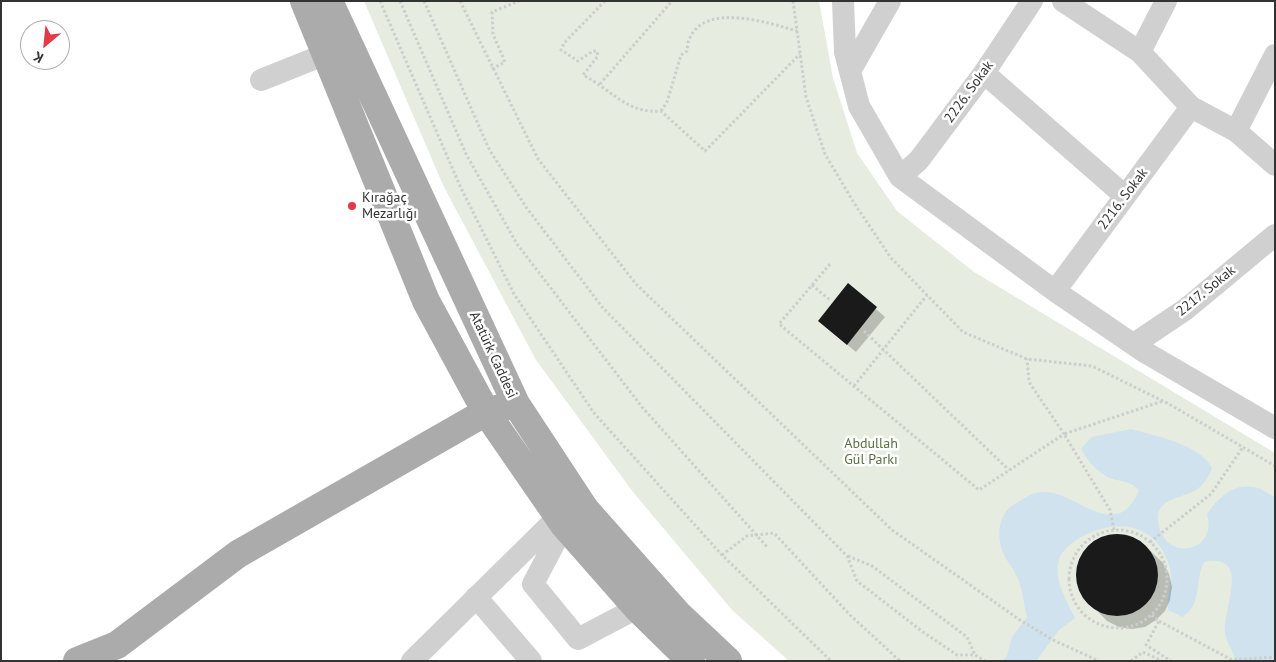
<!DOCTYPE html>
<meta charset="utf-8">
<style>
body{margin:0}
#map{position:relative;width:1276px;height:662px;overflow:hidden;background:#fff;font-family:"PT Sans",sans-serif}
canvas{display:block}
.frame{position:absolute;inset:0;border:2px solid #333;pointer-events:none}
.north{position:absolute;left:20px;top:20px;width:50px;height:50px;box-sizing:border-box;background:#fff;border:1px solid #adadad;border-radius:50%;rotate:208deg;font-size:14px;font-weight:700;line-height:20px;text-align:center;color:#333}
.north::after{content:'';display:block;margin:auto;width:18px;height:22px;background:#e63946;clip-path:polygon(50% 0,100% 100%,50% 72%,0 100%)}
</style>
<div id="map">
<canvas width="1276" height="662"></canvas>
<div class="frame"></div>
<div class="north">K</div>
</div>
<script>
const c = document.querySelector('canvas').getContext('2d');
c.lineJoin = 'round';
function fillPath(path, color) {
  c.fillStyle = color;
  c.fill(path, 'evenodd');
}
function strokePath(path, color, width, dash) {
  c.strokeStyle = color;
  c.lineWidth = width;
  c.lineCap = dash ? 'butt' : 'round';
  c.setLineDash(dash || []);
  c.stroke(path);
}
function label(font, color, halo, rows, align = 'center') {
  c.font = font + ' "PT Sans",sans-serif';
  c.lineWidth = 5;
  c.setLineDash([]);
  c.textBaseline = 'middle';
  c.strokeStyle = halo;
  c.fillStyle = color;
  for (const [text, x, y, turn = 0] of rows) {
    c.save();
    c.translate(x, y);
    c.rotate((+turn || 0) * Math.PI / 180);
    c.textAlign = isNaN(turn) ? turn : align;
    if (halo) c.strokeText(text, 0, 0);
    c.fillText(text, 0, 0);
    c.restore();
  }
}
fillPath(new Path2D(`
 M364,1H819L833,78L857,153L897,211L974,272L1275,453V661H789L732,610L633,492L536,360L443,185Z`), '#e6ecdf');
fillPath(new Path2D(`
 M1131,429C1155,436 1200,444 1212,468C1209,478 1201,489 1190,493C1177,498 1156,501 1158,520C1162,564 1219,553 1207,514C1218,499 1231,484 1253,487C1260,487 1268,494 1275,497V661H1235C1234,650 1226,643 1225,632C1223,609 1252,552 1204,562C1194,581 1203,605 1182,617L1168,610C1166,595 1174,580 1169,565C1156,523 1117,518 1083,536C1074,541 1062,549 1059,560C1053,579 1067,601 1075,618L1059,630L1036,661H1002L1007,656L1012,637L1027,617C1023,602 1023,586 1015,573C1010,563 1003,557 1001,546C997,532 1000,513 1013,505C1019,502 1026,496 1033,494C1064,483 1090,522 1120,513C1129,510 1136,498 1139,490C1127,478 1118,483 1106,476C1096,470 1086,459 1081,449L1092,437Z`), '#cfe2ee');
fillPath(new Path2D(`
 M848,285L885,317L856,352L819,321Z
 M1114,534L1128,535L1140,541L1163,563L1169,574L1172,587L1170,600L1165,611L1156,620L1145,627L1132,629L1119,627L1107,621L1084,597L1078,584L1077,570L1081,557L1089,545L1101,537Z`), '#0003');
fillPath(new Path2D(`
 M848,283L877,307L847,345L818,321Z
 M1076 575a41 41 0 1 1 82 0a41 41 0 1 1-82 0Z`), '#1a1a1a');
strokePath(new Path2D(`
 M380,1L460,186L514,294L594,413L722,555L831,661
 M400,1L466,154L517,244L642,407L768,548
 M424,1L489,149L526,207L603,308L847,556L857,581L923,632L957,655H975L985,661
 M460,1L538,159L636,284L892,530L1020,620L1053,640L1099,661
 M605,1L564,43L561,50L578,61L593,51H597L598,56L583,75C612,90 627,114 661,111L705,151L800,54
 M793,1L806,97L825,154L854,203L891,258L963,332L1027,359L1092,366L1169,404L1275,466
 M492,69L505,62L493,34L492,12L519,1
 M600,84L672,1
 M661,111L667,102L681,55L687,51C688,47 687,43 689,40C704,1 769,23 797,31
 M830,264L779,324L979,490L1064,434L1029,382L1027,359
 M812,285L830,300
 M864,331L1009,470
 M854,386L927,295
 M1069 579a49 49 0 1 1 98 0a49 49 0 1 1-98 0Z
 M1114,530L1110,510L1064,434L1163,401
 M1150,542L1211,494L1243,447
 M722,555L747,536L774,533L850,615L900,661
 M848,556L872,566L967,637L975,655
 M1152,615L1159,621L1146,645L1171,661
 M1159,621L1232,660L1275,657
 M1131,661L1143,652L1162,661`), '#cdcdcd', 3, [2.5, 2.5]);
strokePath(new Path2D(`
 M843,1L845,52L859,106L900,177L1055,291L1143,351L1275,428
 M1063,1L1140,52L1191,107L1236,131L1275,165
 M1140,52L1166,1
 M850,71L890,1
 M984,73L1125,196
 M261,80L341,48
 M1236,131L1275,55
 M900,177L919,160L984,73L1032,1
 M1055,291L1191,107
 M1134,344L1186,309L1275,235
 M564,525L533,584L578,639L637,608
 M476,597L531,661
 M412,661L559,516`), '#d0d0d0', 22);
strokePath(new Path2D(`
 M304,1L426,301L486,412L564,525L637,608L691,661
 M329,1L516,404L585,509L679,615L728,661
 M77,661L117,645L238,554L486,412L504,407`), '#ababab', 28);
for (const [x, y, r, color] of [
 [352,206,5,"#e63946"]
]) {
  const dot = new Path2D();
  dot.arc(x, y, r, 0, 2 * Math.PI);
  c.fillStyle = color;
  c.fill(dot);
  strokePath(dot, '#fff', 2);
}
label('14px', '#333', '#fff', [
 ["2226. Sokak",969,92,-54],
 ["2216. Sokak",1123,199,-53],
 ["2217. Sokak",1206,291,-39],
 ["Atatürk Caddesi",493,355,65]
]);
label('14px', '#333', '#fff', [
 ["Kırağaç",362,198],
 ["Mezarlığı",362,214]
], 'left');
label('14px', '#56703f', '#fff', [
 ["Abdullah",871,444],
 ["Gül Parkı",871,460]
]);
</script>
